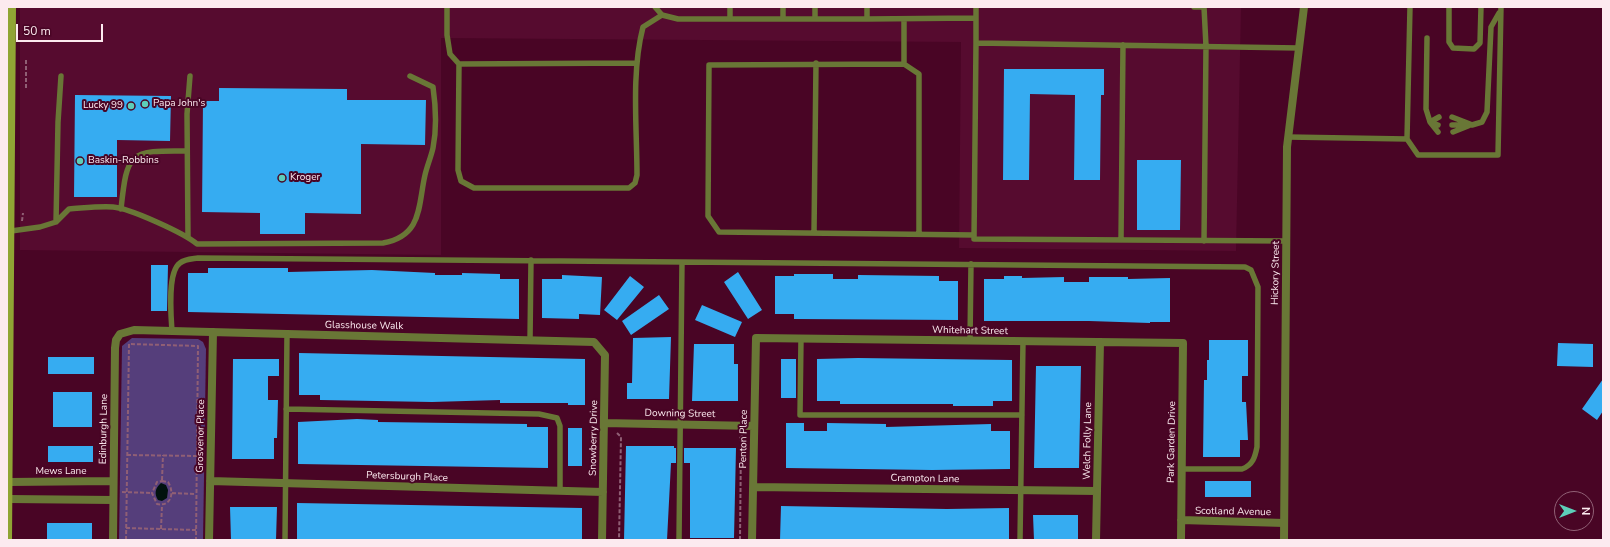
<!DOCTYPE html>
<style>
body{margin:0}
#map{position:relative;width:1610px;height:547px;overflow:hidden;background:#490525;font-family:"Nunito Sans",sans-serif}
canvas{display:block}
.frame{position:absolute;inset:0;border:8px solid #fceaef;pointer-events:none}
.north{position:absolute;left:1554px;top:491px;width:40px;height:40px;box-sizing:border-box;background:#490525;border:1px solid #916176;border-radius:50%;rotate:90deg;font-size:11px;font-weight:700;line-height:16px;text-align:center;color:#fceaef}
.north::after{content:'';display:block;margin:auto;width:14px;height:18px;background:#5dceb9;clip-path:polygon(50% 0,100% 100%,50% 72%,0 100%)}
.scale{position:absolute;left:16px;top:24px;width:87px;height:18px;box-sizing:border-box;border:2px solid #fceaef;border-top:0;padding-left:5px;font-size:12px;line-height:14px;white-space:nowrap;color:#fceaef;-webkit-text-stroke:3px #490525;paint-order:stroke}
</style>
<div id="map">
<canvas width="1610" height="547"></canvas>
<div class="frame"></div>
<div class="north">N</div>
<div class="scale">50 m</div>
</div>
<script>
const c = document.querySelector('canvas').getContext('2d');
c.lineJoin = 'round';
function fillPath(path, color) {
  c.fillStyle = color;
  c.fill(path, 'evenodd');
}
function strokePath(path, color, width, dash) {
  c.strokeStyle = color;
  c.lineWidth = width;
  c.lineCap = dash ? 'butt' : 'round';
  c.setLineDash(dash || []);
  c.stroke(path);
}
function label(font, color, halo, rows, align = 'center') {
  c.font = font + ' "Nunito Sans",sans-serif';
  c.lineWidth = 4;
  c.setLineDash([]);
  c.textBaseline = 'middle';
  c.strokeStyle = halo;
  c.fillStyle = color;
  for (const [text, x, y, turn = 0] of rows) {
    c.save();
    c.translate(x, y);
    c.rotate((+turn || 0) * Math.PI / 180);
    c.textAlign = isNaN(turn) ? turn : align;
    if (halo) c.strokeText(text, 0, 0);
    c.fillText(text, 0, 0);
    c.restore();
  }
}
fillPath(new Path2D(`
 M20,7H1241L1236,251L959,248L961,42L441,38V255L20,250Z`), '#560b2f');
fillPath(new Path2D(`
 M132,338L198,339L203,342L206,349L203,540H119L122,346Z`), '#553e7b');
fillPath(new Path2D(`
 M161,483L166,485L168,490L167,498L162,501L158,500C154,494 155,488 161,483Z`), '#01120e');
fillPath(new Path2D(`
 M1004,69H1104V95H1101L1100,180H1074L1075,95L1030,94L1029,180H1003Z
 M219,88L347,89V100H426L425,145L361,144V214L305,213V234H260V213L202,212L203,101H219Z
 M75,95L171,96L170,141L117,140V197H74Z
 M1137,160H1181L1180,230H1137Z
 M151,265H168L167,311H151Z
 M208,268H288V272L372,270L435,273V275H462V273L500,274V279H519V319L188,312V273H208Z
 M738,272L762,310L748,319L724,282Z
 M794,274H833V279H858V275L939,276V281H958V320L794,319V314H775V276H794Z
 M562,275L602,277L600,315L579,314V319L542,318V279H562Z
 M630,276L644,287L617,320L604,310Z
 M1004,276H1022V278L1064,277V282H1089V277H1128V279L1170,278V322H1150V323L1089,321H984V279H1004Z
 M659,295L669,309L631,335L622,321Z
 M702,305L742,322L735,337L695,320Z
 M671,337L669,399H627V383H632L633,338Z
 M1209,340H1248V376H1242V402H1246L1248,440H1240V457H1203L1204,380H1207V360H1209Z
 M1558,343L1593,344V367L1557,366Z
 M694,344H734V364H738V401H692Z
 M299,353L585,359V405H568V403H500V400L432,402L320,400V395H299Z
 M48,357H94V374H48Z
 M858,358L1012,360V401H993V406H953V404H840V401H817V359Z
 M233,359H279V376H268V400H278L277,438H274V459H232Z
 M781,359H796V398H781Z
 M1036,366H1081L1079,468H1034Z
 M1603,379V411L1597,420L1582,409Z
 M53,392H92V427H53Z
 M357,419L378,420V422L527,424V427H548V468L298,464V422Z
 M786,423H804V431H827V423L886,424V427L991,424V431H1010V469L932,470L786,468Z
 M568,428H582V466H568Z
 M48,446H93V462H48Z
 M626,446H674V448H676V463H671L667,540H624Z
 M684,448H736L734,538H690V463H684Z
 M1205,481H1251V497H1205Z
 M297,503L582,508V540H297Z
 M781,506L947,509L1009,508V540H780Z
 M230,507H277L276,540H231Z
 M1033,515H1078V540H1034Z
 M47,523H92V540H47Z`), '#36acf1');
strokePath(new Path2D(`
 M26,60V89
 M22,221L23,213
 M617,433L621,437L619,540
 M127,455L197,456
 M162,480L163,455
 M162,481L168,482C175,493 171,507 157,504L152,493L157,482Z
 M122,492L152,493
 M172,493L196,494
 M126,528L196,530
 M161,529L162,505
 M126,540L129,344L198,346L196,540
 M740,540L741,441L740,438L743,435`), '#905f75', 2, [4, 2]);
strokePath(new Path2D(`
 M447,7V35L450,54L459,64
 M655,7L662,15L678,19H783V7
 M730,7V19
 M976,7V43L1299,48
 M1194,7H1204L1206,46L1204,241
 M1410,7L1407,139L1418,155H1498L1501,7
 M1449,7V42L1453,48L1474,49L1480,43L1481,7
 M783,19H867V7
 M815,19V7
 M867,19L976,18
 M904,19V64L709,65L708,216L719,232L974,235
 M1427,38L1426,109L1430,122L1438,125
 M976,43L974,239L1287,241
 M637,63L459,64L458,170L461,181L474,188H629L635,183L637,175C637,128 631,73 643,27L662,15
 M904,64L919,74V234
 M1452,117L1470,124
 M1452,125H1472L1482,122L1487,112L1491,27L1499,13
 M1438,132L1430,122L1439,117
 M1453,132L1468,126
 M1288,137L1407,139
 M121,209C127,152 129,150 187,151
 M56,222L58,122L61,76
 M11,231L40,227L56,222L69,209C84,208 99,206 113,207C129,208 184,233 197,244L383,243C423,236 418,205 425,175C427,166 431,157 433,148C437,128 436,108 433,87L410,76
 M814,233L816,63
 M188,237L187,114L190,76
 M1121,240L1123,45
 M172,331C171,316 167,272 180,263C185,259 192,259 198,258L682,262
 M801,339L800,415H1022
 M530,340L531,260
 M970,341L971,264
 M286,409L539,414L557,418L560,426V491
 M285,540L287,334
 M679,540L682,262L1245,267L1251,270L1258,287L1257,447C1255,457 1253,465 1242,469H1181
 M1020,540L1023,341`), '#697736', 5.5);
strokePath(new Path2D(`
 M604,423L754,426
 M210,481L603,492
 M9,482L113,481
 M753,487L1097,491
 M9,499L113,500
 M1181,520L1284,523
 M113,540L115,348L116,340L120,334L134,330L594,342L605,355L602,540
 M209,540L213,332
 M752,540L756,338L1183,343L1181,540
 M1096,540L1100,342`), '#697736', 8);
strokePath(new Path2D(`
 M1284,540L1287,147L1304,7`), '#697736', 8);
strokePath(new Path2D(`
 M8,540L12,7`), '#90a434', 8);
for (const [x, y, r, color] of [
 [145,104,4,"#5dceb9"],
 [131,106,4,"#5dceb9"],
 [80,161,4,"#5dceb9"],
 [282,178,4,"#5dceb9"]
]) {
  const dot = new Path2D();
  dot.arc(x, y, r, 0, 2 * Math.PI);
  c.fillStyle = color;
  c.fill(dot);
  strokePath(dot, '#490525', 1.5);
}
label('10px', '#fceaef', '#490525', [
 ["Papa John's",153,104],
 ["Lucky 99",123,106,"right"],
 ["Baskin-Robbins",88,161],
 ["Kroger",290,178]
], 'left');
label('10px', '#fceaef', '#490525', [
 ["Hickory Street",1276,273,-89],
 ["Glasshouse Walk",364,326,1],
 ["Whitehart Street",970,331,1],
 ["Downing Street",680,414,1],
 ["Edinburgh Lane",104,429,-89],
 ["Grosvenor Place",201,436,-89],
 ["Snowberry Drive",594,438,-89],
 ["Penton Place",744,439,-89],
 ["Welch Folly Lane",1088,441,-89],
 ["Park Garden Drive",1172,442,-89],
 ["Mews Lane",61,472],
 ["Petersburgh Place",407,477,2],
 ["Crampton Lane",925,479,1],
 ["Scotland Avenue",1233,512,1]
]);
</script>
